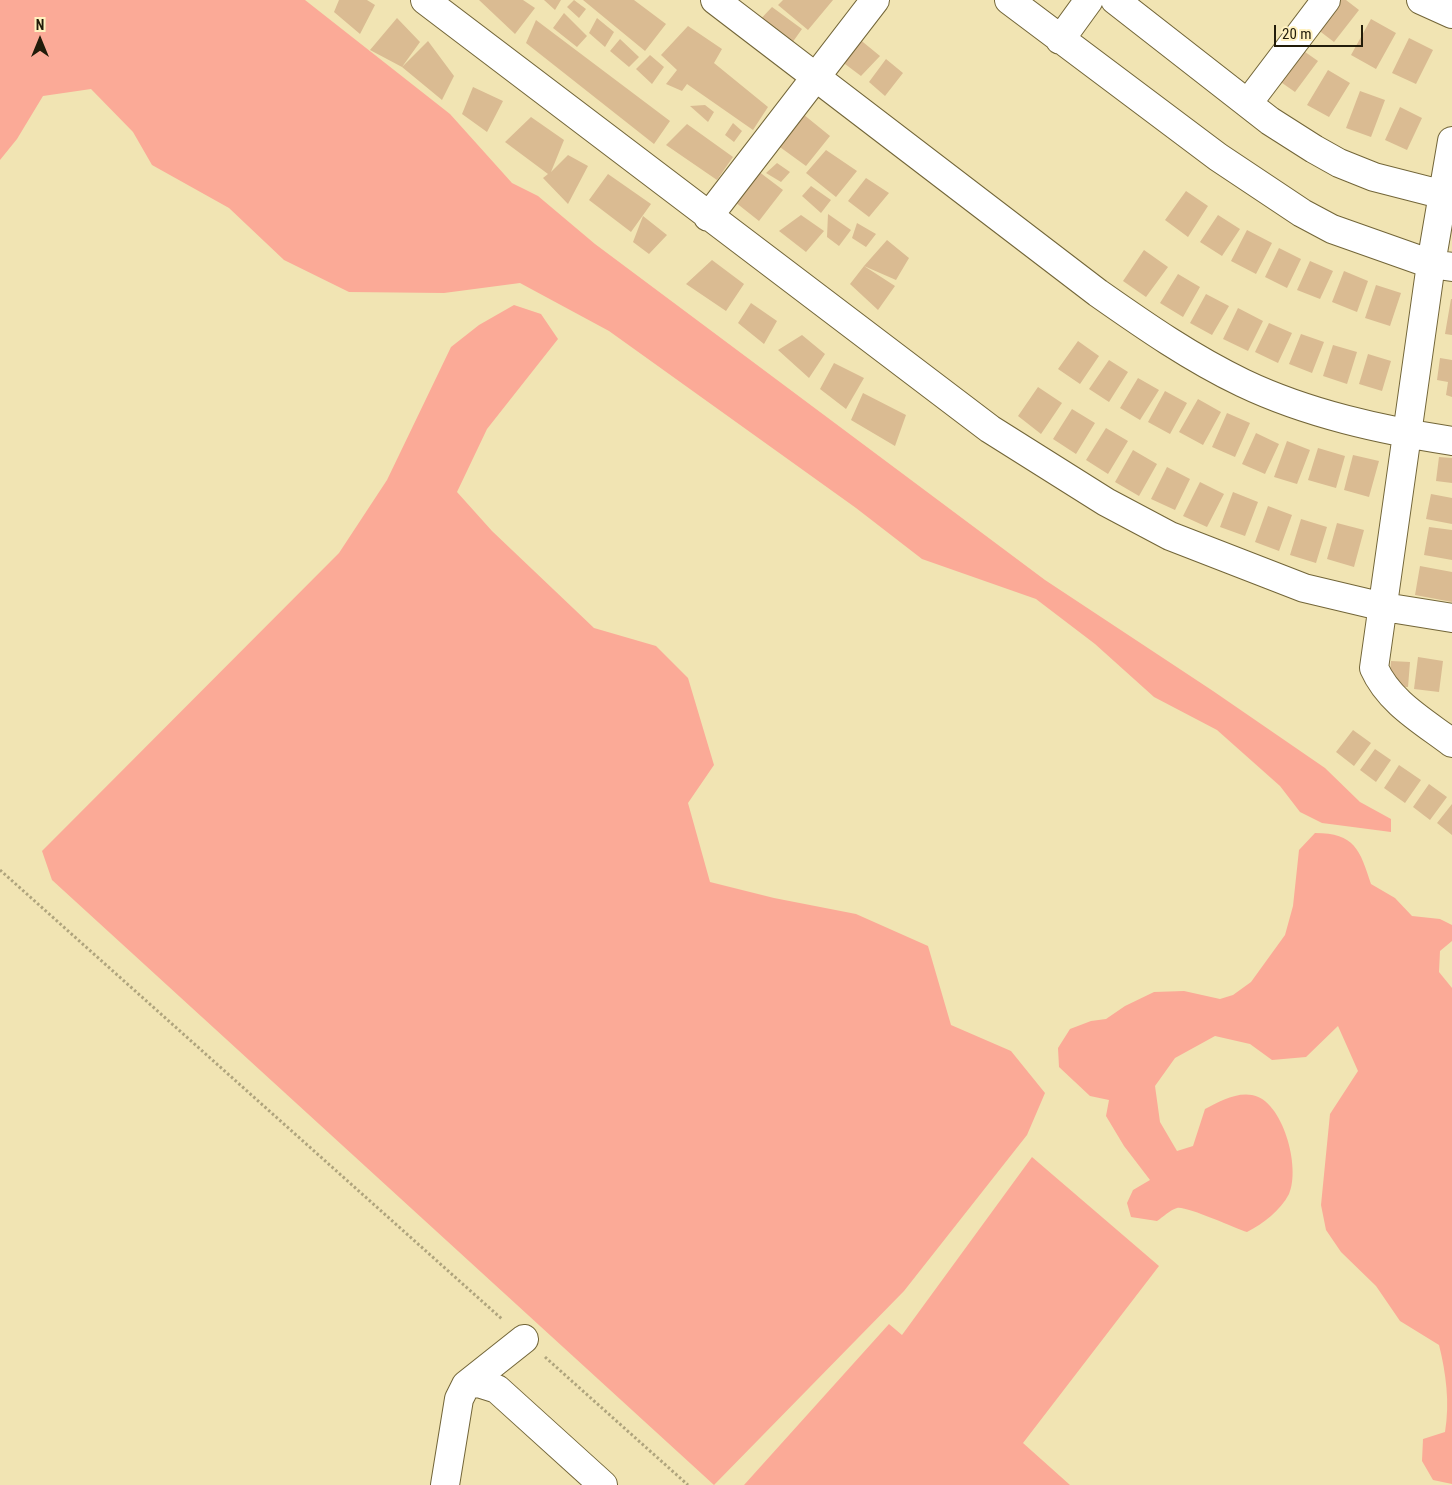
<!DOCTYPE html>
<style>
body{margin:0}
#map{position:relative;width:1452px;height:1485px;overflow:hidden;background:#f1e4b3;font-family:"Roboto Condensed",sans-serif}
canvas{display:block}
.north{position:absolute;left:15px;top:15px;width:50px;height:50px;-webkit-text-stroke:4px #fff1bf;paint-order:stroke;rotate:0deg;font-size:14px;font-weight:700;line-height:20px;text-align:center;color:#221c0a}
.north::after{content:'';display:block;margin:auto;width:18px;height:22px;background:#221c0a;clip-path:polygon(50% 0,100% 100%,50% 72%,0 100%)}
.scale{position:absolute;left:1274px;top:25px;width:89px;height:22px;box-sizing:border-box;border:2px solid #221c0a;border-top:0;padding-left:6px;font-size:15px;line-height:18px;white-space:nowrap;color:#221c0a;-webkit-text-stroke:4px #fff1bf;paint-order:stroke}
</style>
<div id="map">
<canvas width="1452" height="1485"></canvas>
<div class="north">N</div>
<div class="scale">20 m</div>
</div>
<script>
const c = document.querySelector('canvas').getContext('2d');
c.lineJoin = 'round';
function fillPath(path, color) {
  c.fillStyle = color;
  c.fill(path, 'evenodd');
}
function strokePath(path, color, width, dash) {
  c.strokeStyle = color;
  c.lineWidth = width;
  c.lineCap = dash ? 'butt' : 'round';
  c.setLineDash(dash || []);
  c.stroke(path);
}
fillPath(new Path2D(`
 M0,0H305L450,114L512,183L538,196L595,244L1045,580L1213,691L1325,768L1360,802L1391,819V832L1322,823L1300,812L1280,786L1217,730L1154,697L1095,644L1036,599L922,559L856,508L609,331L520,283L444,293L349,292L284,260L229,208L152,165L133,132L91,89L43,96L17,139L0,160Z
 M514,305L541,314L558,339L487,429L457,492L492,531L594,628L656,646L688,678L714,765L688,803L710,882L774,898L856,914L928,946L951,1025L1011,1051L1045,1093L1027,1135L904,1291L714,1485L52,880L42,851L339,553L387,480L451,347L479,325Z
 M1315,833C1355,833 1360,850 1371,884L1395,898L1412,916L1440,919L1452,925V941L1440,951L1439,972L1452,988V1484L1433,1480L1422,1461L1423,1439L1445,1432C1450,1403 1446,1373 1439,1345L1400,1321L1376,1286L1341,1252L1326,1230L1321,1205L1330,1114L1358,1071L1338,1026L1306,1057L1272,1060L1250,1044L1215,1036L1175,1058L1155,1086L1160,1122L1177,1151L1193,1146L1205,1109C1218,1102 1236,1092 1252,1095C1283,1100 1301,1168 1289,1194C1280,1211 1264,1223 1247,1232C1235,1228 1184,1205 1177,1208C1170,1210 1163,1217 1157,1221L1131,1217L1127,1203L1133,1190L1150,1180L1124,1146L1106,1116L1109,1100L1090,1096L1059,1067L1058,1048L1070,1029L1091,1021L1106,1019L1125,1006L1154,992L1184,991L1220,999L1233,995L1251,982L1285,935L1293,906L1299,850Z
 M1032,1157L1159,1266L1023,1443L1070,1485H744L889,1324L902,1335Z`), '#fbaa97');
fillPath(new Path2D(`
 M339,0H367L375,5L360,34L334,12Z
 M479,0H523L535,8L515,34Z
 M544,0H561L555,10Z
 M574,0L586,9L579,18L567,7Z
 M583,0H634L666,24L645,51Z
 M783,0H833L808,30L778,5Z
 M1333,0H1346L1359,10L1334,42L1313,26Z
 M772,7L802,29L787,50L755,25Z
 M564,13L587,36L577,47L553,28Z
 M397,18L420,42L402,67L370,50Z
 M597,18L614,32L605,47L589,33Z
 M1371,19L1396,33L1376,69L1351,55Z
 M536,20L670,121L654,144L526,43Z
 M688,26L722,49L714,63L768,107L753,130L687,84L682,91L666,84L677,70L661,55Z
 M858,38L880,56L861,76L837,58Z
 M1409,38L1433,50L1416,84L1392,73Z
 M620,39L639,57L629,67L610,51Z
 M428,41L454,76L442,100L402,67Z
 M1298,47L1318,61L1295,92L1275,78Z
 M650,55L664,67L652,84L636,69Z
 M886,59L903,73L885,96L869,82Z
 M1328,70L1350,83L1329,117L1307,105Z
 M473,87L503,101L487,132L462,114Z
 M1360,91L1385,100L1371,137L1346,128Z
 M705,105L714,112L708,122L690,106Z
 M1400,107L1422,118L1407,150L1385,140Z
 M798,110L830,136L806,166L773,142Z
 M531,117L564,140L551,172L568,155L588,166L568,204L543,178L548,174L505,142Z
 M733,123L742,131L734,142L725,135Z
 M687,124L733,157L717,180L666,145Z
 M826,150L857,171L836,197L806,173Z
 M777,163L790,172L781,182L766,173Z
 M758,171L783,190L759,221L735,202Z
 M608,174L651,204L631,232L589,200Z
 M866,178L889,193L869,217L848,201Z
 M811,186L831,200L821,213L802,196Z
 M1186,191L1208,206L1188,237L1165,220Z
 M828,214L851,230L839,246L827,237Z
 M801,215L824,231L806,252L779,231Z
 M1218,215L1240,229L1222,256L1200,242Z
 M643,216L667,235L649,254L633,242Z
 M857,223L876,234L866,247L852,238Z
 M1247,230L1272,243L1256,274L1231,261Z
 M887,240L909,258L896,280L864,266Z
 M1279,248L1301,259L1287,288L1265,277Z
 M1144,250L1168,267L1146,297L1123,281Z
 M712,260L744,284L726,311L686,284Z
 M1310,261L1333,271L1320,299L1297,290Z
 M864,266L895,286L878,310L850,284Z
 M1344,271L1368,281L1357,312L1332,302Z
 M1178,274L1200,287L1183,317L1160,303Z
 M1376,285L1401,293L1390,326L1365,318Z
 M1206,294L1229,306L1212,335L1190,323Z
 M1451,299H1452V335L1445,334Z
 M751,303L777,321L764,344L738,323Z
 M1238,308L1263,321L1248,351L1223,339Z
 M1269,323L1292,333L1278,363L1255,352Z
 M1301,334L1324,342L1312,373L1289,364Z
 M802,335L825,354L809,378L778,350Z
 M1078,341L1099,356L1080,384L1058,369Z
 M1333,345L1357,352L1347,384L1323,376Z
 M1368,354L1391,361L1382,391L1359,384Z
 M1440,358L1452,360V397L1446,395L1448,382L1437,380Z
 M1109,360L1128,372L1109,402L1089,389Z
 M834,363L864,378L846,409L820,389Z
 M1138,378L1159,390L1140,420L1120,408Z
 M1038,387L1062,403L1041,434L1018,416Z
 M1165,391L1187,403L1170,434L1148,422Z
 M863,393L906,415L895,446L851,420Z
 M1198,399L1221,412L1203,445L1179,432Z
 M1072,409L1095,423L1076,454L1053,439Z
 M1227,413L1250,423L1235,457L1212,447Z
 M1106,428L1128,441L1108,474L1086,460Z
 M1256,433L1279,444L1265,474L1242,464Z
 M1287,441L1310,450L1297,484L1274,477Z
 M1318,448L1345,456L1336,488L1308,480Z
 M1133,450L1157,464L1139,496L1115,482Z
 M1353,455L1379,461L1369,497L1344,490Z
 M1439,457L1452,458V483L1436,481Z
 M1167,467L1190,479L1175,510L1151,499Z
 M1200,482L1224,494L1207,527L1183,516Z
 M1233,492L1258,502L1245,536L1220,527Z
 M1431,494L1452,498V524L1426,519Z
 M1268,506L1292,515L1279,551L1255,542Z
 M1301,519L1327,527L1316,563L1290,555Z
 M1337,523L1364,530L1354,567L1327,559Z
 M1429,527L1452,530V560L1424,555Z
 M1420,566L1452,572V602L1415,595Z
 M1418,657L1443,661L1439,692L1414,689Z
 M1391,661L1410,662L1408,687L1389,686Z
 M1353,730L1371,743L1354,766L1336,752Z
 M1375,749L1391,760L1376,782L1360,770Z
 M1399,765L1421,780L1405,803L1384,788Z
 M1429,784L1447,797L1430,820L1413,807Z
 M1452,804V835L1437,823Z`), '#dabb92');
const minor = new Path2D(`
 M425,0L990,429L1106,502L1170,536L1304,588L1384,607L1452,618
 M715,0L1098,293C1145,326 1191,358 1243,383C1308,414 1382,430 1452,441
 M1009,0L1218,157L1302,213L1332,229L1431,264L1452,267
 M1115,0L1270,121L1314,149L1339,163L1374,177L1452,197
 M1421,0L1452,14
 M1060,40L1089,0
 M1248,103L1326,0
 M1452,141L1431,264L1374,668C1389,702 1423,721 1452,743
 M708,217L875,0
 M466,1385L524,1339
 M445,1485L459,1399L466,1385L478,1383L497,1389L603,1485`);
strokePath(minor, '#726538', 30);
strokePath(new Path2D(`
 M0,870L503,1320
 M545,1357L688,1485`), '#afa47d', 3, [2.5, 2.5]);
strokePath(minor, '#fff', 28);
</script>
